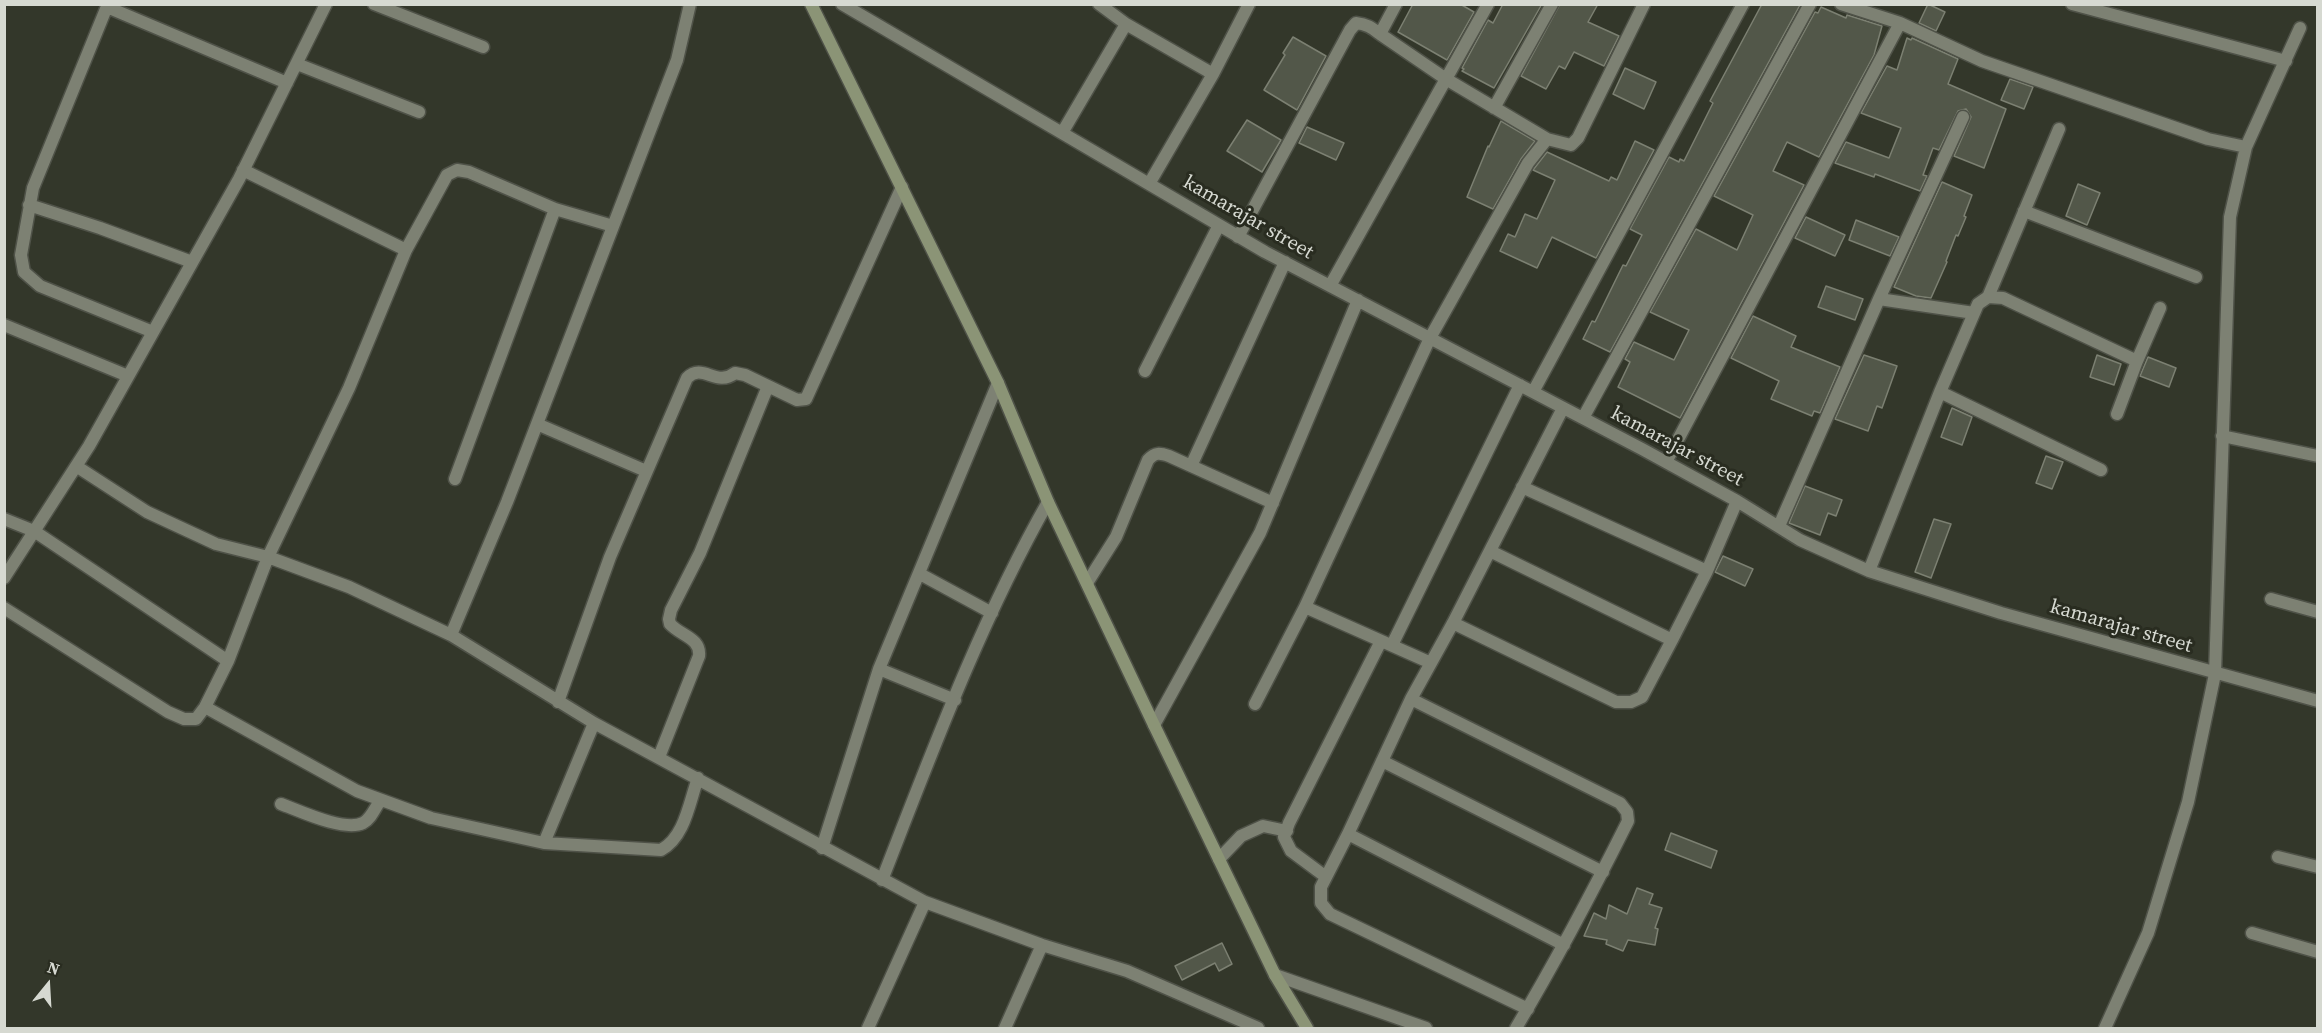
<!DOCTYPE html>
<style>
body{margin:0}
#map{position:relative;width:2322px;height:1033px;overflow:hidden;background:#33372a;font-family:"Source Serif 4",serif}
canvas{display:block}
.frame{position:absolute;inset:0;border:6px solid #d6d9d1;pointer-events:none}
.north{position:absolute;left:18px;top:955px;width:60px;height:60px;-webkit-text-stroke:4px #292c20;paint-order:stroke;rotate:18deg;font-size:16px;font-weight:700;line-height:24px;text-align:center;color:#d6d9d1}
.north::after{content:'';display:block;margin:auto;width:21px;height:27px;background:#d6d9d1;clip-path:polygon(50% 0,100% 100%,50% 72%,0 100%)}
</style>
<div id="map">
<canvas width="2322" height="1033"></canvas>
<div class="frame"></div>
<div class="north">N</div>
</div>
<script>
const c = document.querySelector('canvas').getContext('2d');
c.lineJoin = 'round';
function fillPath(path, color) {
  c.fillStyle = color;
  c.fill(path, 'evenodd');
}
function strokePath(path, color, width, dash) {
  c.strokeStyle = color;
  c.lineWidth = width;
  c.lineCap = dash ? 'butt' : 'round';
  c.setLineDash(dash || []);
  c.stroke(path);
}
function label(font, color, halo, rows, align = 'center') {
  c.font = font + ' "Source Serif 4",serif';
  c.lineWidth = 6;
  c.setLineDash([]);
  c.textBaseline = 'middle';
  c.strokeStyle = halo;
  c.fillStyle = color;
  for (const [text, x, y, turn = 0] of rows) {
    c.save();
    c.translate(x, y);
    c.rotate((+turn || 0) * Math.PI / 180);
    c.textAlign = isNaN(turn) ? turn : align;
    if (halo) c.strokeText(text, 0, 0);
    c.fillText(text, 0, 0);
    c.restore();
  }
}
const building = new Path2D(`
 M1413,4H1460L1474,12L1447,60L1398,32Z
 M1503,4H1542L1494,88L1462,71L1464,69L1462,68L1488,20L1493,23Z
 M1560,4H1598L1588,22L1619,36L1604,66L1574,52L1565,69L1559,66L1546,89L1521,76Z
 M1762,4L1800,5L1610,352L1583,339L1592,321L1595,322L1623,265L1626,266L1642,235L1630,229L1669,157L1679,162L1680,159L1684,161L1713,103L1710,101Z
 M1928,4L1945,12L1936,31L1919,23Z
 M1821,7L1846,18L1847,15L1882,26L1874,55L1819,157L1787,142L1773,171L1804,185L1680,418L1618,387L1630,362L1625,359L1634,342L1674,360L1689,330L1650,312L1696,229L1737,250L1753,215L1714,196L1815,12L1818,13Z
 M1293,37L1326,56L1297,110L1264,90L1285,55L1283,53Z
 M1907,38L1911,40L1912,38L1958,59L1948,84L2006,109L1984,168L1954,156L1971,117L1966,109L1958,111L1939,150L1933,148L1923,175L1927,176L1920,191L1875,174L1874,177L1835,163L1846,142L1889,158L1901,128L1861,113L1887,66L1897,70Z
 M1625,68L1656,82L1644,109L1613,94Z
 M2010,79L2033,87L2024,109L2001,100Z
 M1247,120L1281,140L1262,172L1227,151Z
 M1501,121L1535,141L1521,159L1493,209L1467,197L1488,146L1489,147Z
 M1307,127L1344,143L1336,160L1299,143Z
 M1635,141L1654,150L1596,258L1552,237L1537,268L1500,251L1508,234L1515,237L1525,214L1537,219L1555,180L1533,170L1547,152L1609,181L1611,177L1617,180Z
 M1942,182L1972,195L1964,216L1966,217L1958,236L1956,235L1946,261L1947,262L1931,298L1916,296L1894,287Z
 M2078,184L2100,193L2087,225L2066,216Z
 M1806,217L1845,235L1835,256L1795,238Z
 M1856,220L1899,237L1890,256L1849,240Z
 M1826,286L1863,299L1855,320L1818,307Z
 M1753,316L1796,336L1791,347L1840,367L1820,413L1814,411L1812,416L1771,399L1779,381L1731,358Z
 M1864,355L1897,366L1882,408L1877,406L1868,431L1835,419Z
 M2097,355L2121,364L2114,385L2090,377Z
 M2148,357L2176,368L2169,387L2140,376Z
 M1952,408L1972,417L1962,445L1941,437Z
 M2046,456L2063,462L2052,489L2036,483Z
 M1805,486L1842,500L1836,516L1828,513L1820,535L1789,523Z
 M1934,519L1951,524L1931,578L1915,572Z
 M1723,556L1753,569L1745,586L1715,572Z
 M1671,833L1717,851L1711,868L1665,850Z
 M1637,888L1653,894L1649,904L1662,908L1655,928L1658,929L1655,945L1628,940L1623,951L1606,944L1607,940L1584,936L1594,913L1606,919L1609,905L1627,914Z
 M1222,943L1232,964L1219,971L1215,963L1182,980L1175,966Z`);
fillPath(building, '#525749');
strokePath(building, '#7c8072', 1.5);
const street = new Path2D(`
 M108,4L33,188L21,255L24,272L40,286L153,332
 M374,4L483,47
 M842,4L1149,184L1213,74L1249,4
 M1099,4L1126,24L1213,74
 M2072,4L2286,61
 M107,7L287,83
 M1900,23L1982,61L2208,139L2246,147
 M1380,34L1446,79L1547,139
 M297,64L419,112
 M1494,108L1552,4
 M1062,133L1126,24
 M1149,184L1265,252L1642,449L1737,501L1800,540L1869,571L2001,613L2318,701
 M29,205L100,228L192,262
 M2024,211L2196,277
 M1238,237L1350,30L1356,23C1367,24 1372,28 1380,34L1396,4
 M406,250L447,175L457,170L469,172L555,209L613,226
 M1330,286L1488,4
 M1988,297L2059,129
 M1879,299L1974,313
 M4,325L128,376
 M1145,371L1219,225
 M1533,392L1743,4
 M1940,392L2101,470
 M2117,414L2137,361
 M1583,418L1810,4
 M537,424L646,471
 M2222,436L2318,456
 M1666,462L1900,23L1841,4
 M76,466L147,512L216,544L268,557L349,587L451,635L594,723L925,902L868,1028
 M1191,466L1285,262
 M455,479L555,209
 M1522,487L1707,571L1737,501
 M4,519L34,531L228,661
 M1779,526L1879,299L1963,117
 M1869,571L1940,392L1978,304L1988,297L2003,298L2137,361L2160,308
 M920,574L992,613
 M4,578L89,446L239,179L326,4
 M1087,583L1116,537L1148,460C1155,452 1160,453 1169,456L1273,503
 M2271,599L2318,612
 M4,608L168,712L184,719H196L205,707L228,661L268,557L349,388L406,250L243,170
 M1453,623L1616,702H1631L1642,697L1672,640L1490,551
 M451,635L507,502L677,60L690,4
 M1672,640L1707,571
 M1392,645L1520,385
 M1431,663L1305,607L1430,338L1528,163L1547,139L1571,145L1578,138L1644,4
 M879,669L955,700
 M1411,699L1348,834L1564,945
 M558,702L610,557L687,378C703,362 716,388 735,373L745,375L797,400L806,399L902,187
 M1255,704L1305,607
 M205,707L357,791L431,818L544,843L661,850C685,837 689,803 698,778
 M1154,725L1260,533L1358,300
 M659,757L699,656C701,638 681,636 670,624L669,619L671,610L700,553L768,386
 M1382,761L1603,872
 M281,804C300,811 344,832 363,823C371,819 375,808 380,801
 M1348,834L1321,887V903L1330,914L1528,1009
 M544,843L594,723
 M822,848L879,669L998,383
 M2278,857L2318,867
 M1219,859L1241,836L1263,826L1287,831
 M1326,877L1291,851L1284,837L1289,823L1381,641
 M882,880C932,752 980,622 1048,502
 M925,902L1042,945L1127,971L1258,1028
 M2252,933L2318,952
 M1275,975L1426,1028
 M1005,1028L1042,945
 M1516,1028C1556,961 1593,891 1628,821L1627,812L1620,803L1411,699L1453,623L1563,408
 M2105,1028L2148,933L2188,802L2215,674L2230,217L2246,147L2300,28`);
const secondary = new Path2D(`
 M811,4L998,383L1048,502L1154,725L1275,975L1307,1028`);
strokePath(street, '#4f5248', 15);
strokePath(secondary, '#4f5248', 15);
strokePath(street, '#7d8173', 12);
strokePath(secondary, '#8b9476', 12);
label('20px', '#d6d9d1', '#292c20', [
 ["kamarajar street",1248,218,30],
 ["kamarajar street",1677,447,28],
 ["kamarajar street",2121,627,16]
]);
</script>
